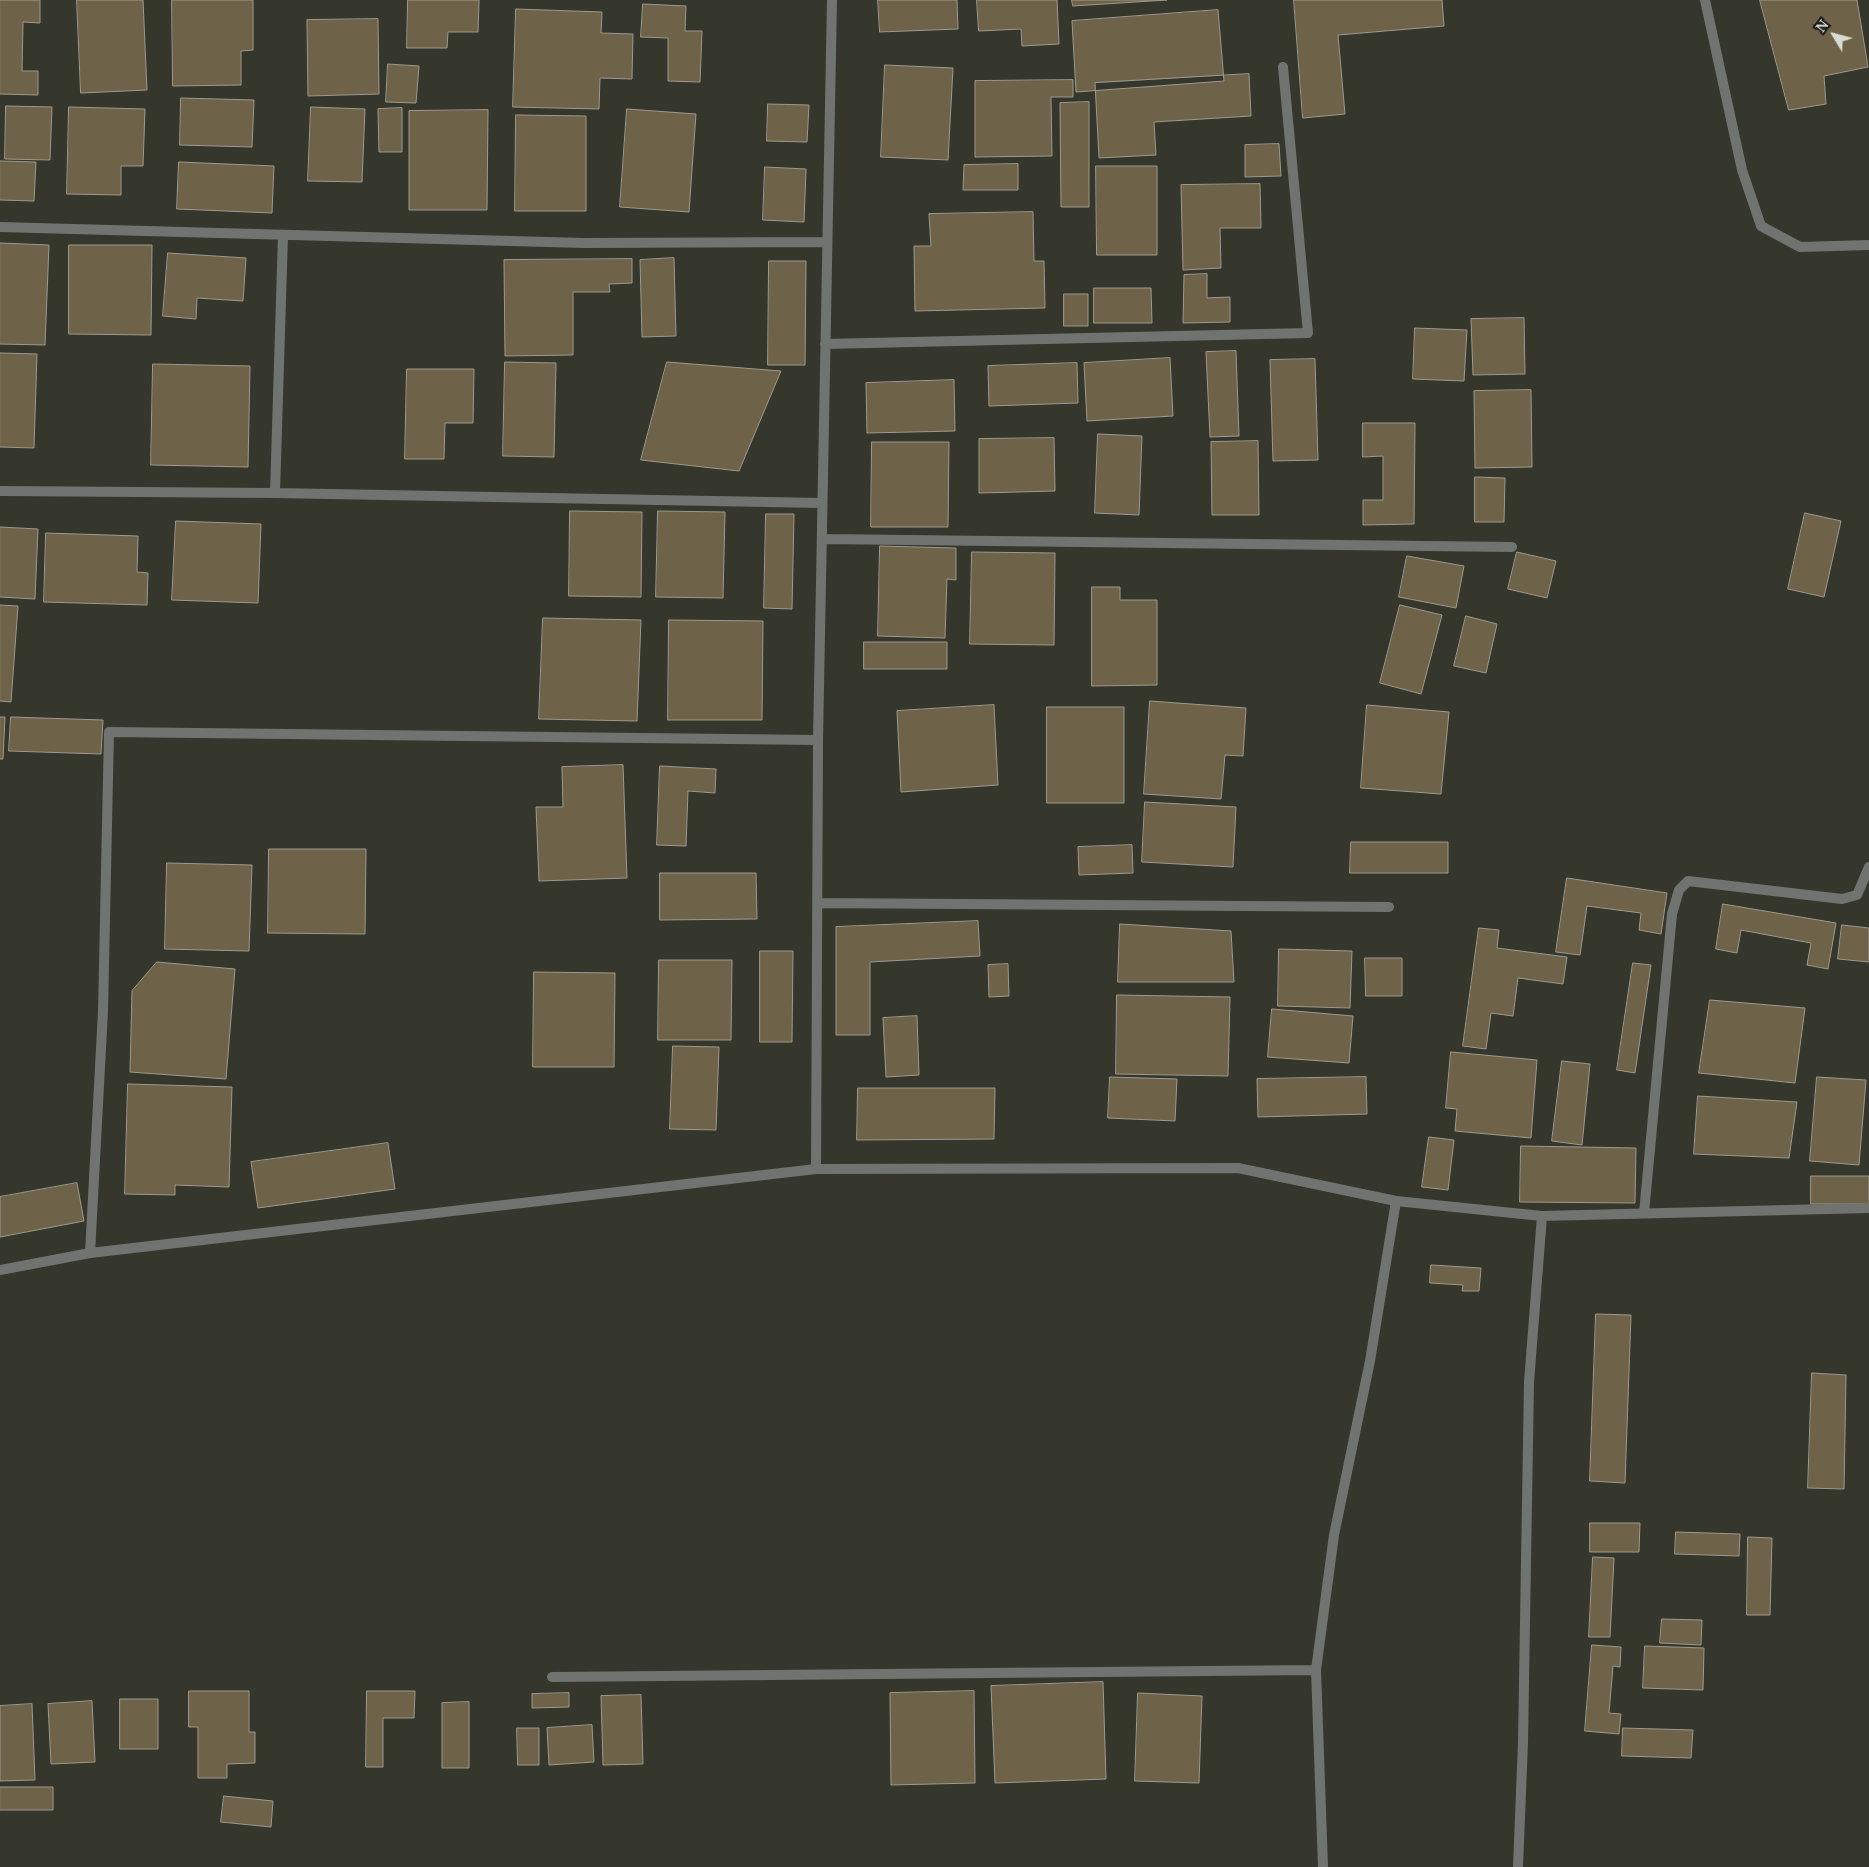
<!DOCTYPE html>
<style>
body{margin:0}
#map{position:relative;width:1869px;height:1867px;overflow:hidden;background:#35372d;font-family:"Noto Serif",serif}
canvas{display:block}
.north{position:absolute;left:1809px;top:10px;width:50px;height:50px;-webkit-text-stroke:4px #1d1e19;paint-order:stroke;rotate:307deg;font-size:14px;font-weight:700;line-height:20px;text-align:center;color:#d9dbd4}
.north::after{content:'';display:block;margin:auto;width:18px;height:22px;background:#d9dbd4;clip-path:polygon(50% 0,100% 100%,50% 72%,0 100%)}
</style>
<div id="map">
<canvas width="1869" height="1867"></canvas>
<div class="north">N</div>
</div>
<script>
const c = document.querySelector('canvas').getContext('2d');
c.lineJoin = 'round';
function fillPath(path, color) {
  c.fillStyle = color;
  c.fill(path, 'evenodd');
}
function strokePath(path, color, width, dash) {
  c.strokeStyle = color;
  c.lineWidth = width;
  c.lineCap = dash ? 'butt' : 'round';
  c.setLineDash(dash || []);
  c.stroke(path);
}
const building = new Path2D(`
 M0,0H40V23L23,22L22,71H38V95L0,94Z
 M77,0H143L147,90L81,93Z
 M172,0H253V50L241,51V85L173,86Z
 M408,0H479L478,32H448L447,48H407Z
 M878,0H957L958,29L880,32Z
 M977,0H1057L1059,44L1022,46L1021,29L979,31Z
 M1072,0H1167L1073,6Z
 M1294,0H1442L1444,26L1338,35L1345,114L1303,118Z
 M1760,0H1857L1868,67L1824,76L1826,104L1789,110Z
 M643,4L686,6L685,31H702L700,82L668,81V38L641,37Z
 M516,9L602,12L601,33L633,34L632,79L600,78L599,109L513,107Z
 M1218,10L1224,81L1076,92L1072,21Z
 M378,19L379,94L308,96L307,20Z
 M388,64L419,66L416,103L386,102Z
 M885,65L953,68L948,160L881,157Z
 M1249,74L1251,116L1154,122L1156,155L1099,158L1095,83Z
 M1073,80V97H1051L1052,156L975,157V81Z
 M181,98L254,100L252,147L180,145Z
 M1089,102V207H1061L1060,103Z
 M768,104L809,105L807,142L767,141Z
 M6,106L52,107L50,160L5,159Z
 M69,107L145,109L143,166H121V195L67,194Z
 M311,107L365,109L362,182L308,181Z
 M402,108V152H379L378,109Z
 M627,109L696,114L689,212L620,207Z
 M488,110L487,210H409V111Z
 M516,115L586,116V211H515Z
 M1279,144L1281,176L1245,177V145Z
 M0,161L36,162L34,201L0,200Z
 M179,162L274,166L272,213L177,209Z
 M1018,164V190H963L964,165Z
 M1096,166H1157V255H1097Z
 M765,167L806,169L804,222L763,220Z
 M1260,184L1261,228H1220L1221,268L1183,270L1181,185Z
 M1033,212L1034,261H1044L1045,308L915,311L914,246H931L929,214Z
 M0,243L49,245L45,345L0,344Z
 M69,245H152L151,335L69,334Z
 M168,253L246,258L243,301L197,298L196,319L163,316Z
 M674,258L676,336L642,337L640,260Z
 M632,259V283L609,284L610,292H573V355L505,356L504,260Z
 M769,261H806L805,365H768Z
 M1207,274V298L1230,297V322L1183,323L1184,275Z
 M1094,288H1151L1152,323H1094Z
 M1064,294H1088V326H1064Z
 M1524,318L1525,374L1473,375L1471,319Z
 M1415,328L1467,330L1464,381L1413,379Z
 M1236,351L1239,436L1210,437L1206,352Z
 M0,353L37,354L34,448L0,447Z
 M1170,358L1173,416L1087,421L1084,363Z
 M1315,359L1318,460L1273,461L1270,360Z
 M505,362L556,363L554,457L503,456Z
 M667,362L781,371L739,471L641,460Z
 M1077,363L1078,403L989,406L988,366Z
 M153,364L250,366L248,467L151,465Z
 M407,369H474L473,423H445L444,459H405Z
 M954,380L955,431L867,433L866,383Z
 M1531,390L1532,467L1475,468L1474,391Z
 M1363,423H1415L1414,524L1363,525V500H1383V456L1363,457Z
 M1098,434L1142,436L1139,515L1095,513Z
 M1054,438L1055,491L979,493V439Z
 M1258,441L1259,515H1212L1211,442Z
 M872,442H949L948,527H871Z
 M1475,477L1505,478L1504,522H1475Z
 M570,511L642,512L641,597L569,596Z
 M658,511L725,512L723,598L656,597Z
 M1805,513L1841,521L1824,597L1788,589Z
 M766,514H794L792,609L764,608Z
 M176,521L261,524L258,603L172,600Z
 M0,527L38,529L35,599L0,597Z
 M46,533L138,536L137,572L148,573L147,605L44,602Z
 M880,546L956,548V580L947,579L945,638L878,636Z
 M972,552L1055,553L1054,645L970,644Z
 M1517,552L1556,561L1547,598L1508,589Z
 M1407,556L1464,566L1456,608L1399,597Z
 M1092,587H1120V600H1157V685L1092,686Z
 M0,605L18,606L11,702L0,701Z
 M1400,605L1442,615L1421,694L1380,683Z
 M1466,616L1497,624L1486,673L1454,666Z
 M543,618L641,620L637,721L539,719Z
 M669,620L763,621L762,720H668Z
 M864,642H947V669H864Z
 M1150,701L1246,708L1243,756L1225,755L1221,799L1144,794Z
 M994,705L998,785L901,792L897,711Z
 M1367,705L1449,712L1441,794L1361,788Z
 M1047,707H1124V803H1047Z
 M0,717H5L3,759H0Z
 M11,717L103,720L101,754L9,751Z
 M623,765L627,878L539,881L536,807H563L562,767Z
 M660,766L716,769L715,793L688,791L686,846L657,845Z
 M1145,802L1236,807L1233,867L1142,862Z
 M1351,842H1448V873H1350Z
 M1132,845L1133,873L1079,875L1078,847Z
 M269,849H366L365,934L268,933Z
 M167,863L252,865L249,951L165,949Z
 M660,873H756L757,919L660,920Z
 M1567,878L1667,893L1661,934L1639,930L1641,913L1587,906L1580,955L1556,952Z
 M1723,904L1836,923L1828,969L1807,965L1811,943L1741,930L1737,953L1716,949Z
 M978,921L980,956L870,962V1035H836V927Z
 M1120,924L1231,931L1234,982H1118Z
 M1842,925L1869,928V962L1838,959Z
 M1479,928L1499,930L1497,948L1567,957L1563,984L1518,978L1513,1016L1491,1013L1486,1049L1463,1046Z
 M1279,949L1352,951L1350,1008L1278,1006Z
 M760,951H793L792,1042H760Z
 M1365,958H1402V996H1366Z
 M659,960H732L731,1040H658Z
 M157,962L235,969L226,1079L130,1072L132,991Z
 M1633,963L1651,965L1635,1073L1617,1070Z
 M1008,964L1009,996L989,997L988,965Z
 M534,972L615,973L614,1067H533Z
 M1117,995L1230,997L1228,1076L1116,1074Z
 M1710,1000L1805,1008L1795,1083L1699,1073Z
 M1272,1009L1353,1016L1349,1063L1268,1057Z
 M917,1016L919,1075L886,1077L883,1018Z
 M673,1046L719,1047L716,1130L670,1129Z
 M1451,1052L1537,1060L1531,1138L1455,1131L1457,1109L1446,1108Z
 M1562,1061L1590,1064L1582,1145L1552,1141Z
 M1110,1077L1177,1079L1175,1121L1108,1118Z
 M1366,1077L1367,1114L1258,1117L1257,1079Z
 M1817,1077L1866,1080L1859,1165L1810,1161Z
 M128,1084L232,1087L229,1187L175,1185V1195L125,1194Z
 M858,1088H995L994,1139L857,1140Z
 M1698,1096L1797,1102L1789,1158L1694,1154Z
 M1429,1137L1454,1140L1448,1190L1422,1187Z
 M388,1143L395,1189L258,1208L251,1162Z
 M1521,1146L1636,1148L1635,1203L1520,1202Z
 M1811,1176H1869V1204H1811Z
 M77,1183L84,1221L0,1237V1197Z
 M1431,1265L1481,1268L1479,1291H1462L1463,1285L1430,1283Z
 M1596,1314L1631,1315L1625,1483L1590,1481Z
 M1812,1373L1846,1375L1844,1489L1808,1488Z
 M1590,1523H1640L1639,1552H1590Z
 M1676,1532L1740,1534L1739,1556L1675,1554Z
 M1748,1537L1772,1538L1770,1615H1747Z
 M1593,1557L1614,1558L1610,1637H1589Z
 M1662,1619L1702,1620L1701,1645L1660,1643Z
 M1592,1645L1621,1647L1620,1667L1613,1666L1609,1713L1621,1714L1619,1734L1585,1731Z
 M1645,1646L1704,1648L1703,1690L1643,1688Z
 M1103,1682L1106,1779L995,1783L991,1686Z
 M189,1691H249V1732H255V1763L227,1764V1778H198V1727H189Z
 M367,1691H415L414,1718H383V1767H366Z
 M974,1691L975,1783L891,1785L890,1693Z
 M569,1693V1707L532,1708V1694Z
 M1138,1693L1202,1696L1199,1783L1135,1781Z
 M641,1695L643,1764L603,1765L601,1696Z
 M120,1699H158V1749H120Z
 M92,1701L95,1762L51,1764L48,1704Z
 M469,1702V1768H442V1703Z
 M32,1704L35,1780L0,1781V1706Z
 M592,1725L594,1762L549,1765L547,1728Z
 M517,1728H539V1765H518Z
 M1623,1728L1693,1730L1691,1758L1622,1756Z
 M0,1787H53V1810H0Z
 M224,1796L273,1801L271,1827L221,1822Z`);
fillPath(building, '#6e6349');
strokePath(building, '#9d998d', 1);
strokePath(new Path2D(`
 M1705,0L1742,170L1761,226L1800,247L1869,245
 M0,227L584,243L827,242
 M825,344L1308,333L1283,67
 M0,491L275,493L822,503
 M275,493L283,235
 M822,539L1512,547
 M818,903L1389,907
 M816,1169L818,740L832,0
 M1644,1213L1672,914L1679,890L1688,881L1842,899L1857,895L1869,867
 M90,1253L103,1011L109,732L818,740
 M552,1677L1316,1670
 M1323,1867L1316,1670L1334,1535L1370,1361L1396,1201`), '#707470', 10);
strokePath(new Path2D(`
 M0,1270L90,1253L816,1169L1238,1168L1396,1201L1542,1216L1869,1208
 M1518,1867L1523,1742L1529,1382L1542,1216`), '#707470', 10);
</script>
